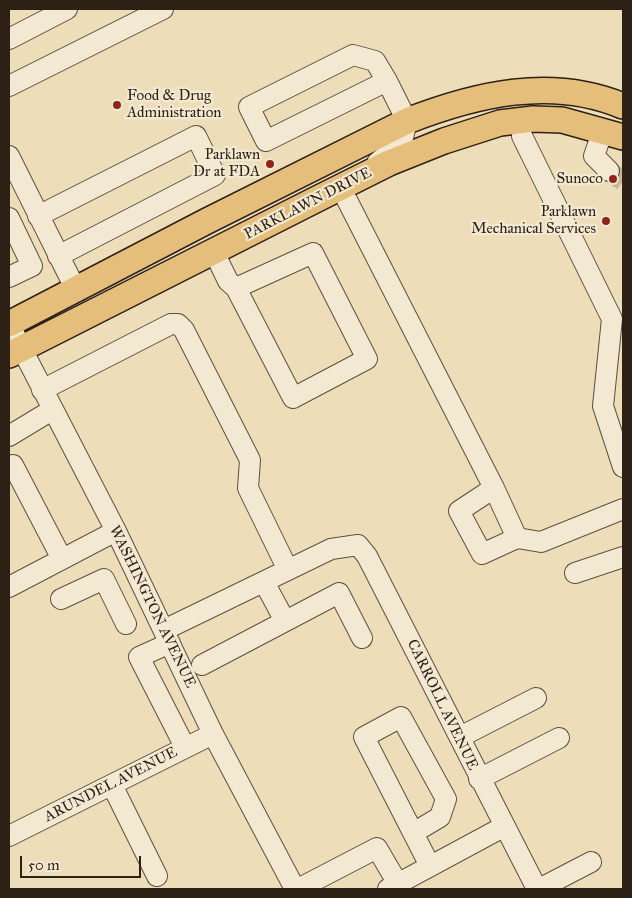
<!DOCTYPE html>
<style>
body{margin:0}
#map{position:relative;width:632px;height:898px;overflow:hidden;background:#edddb9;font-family:"IM FELL Great Primer",serif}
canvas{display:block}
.frame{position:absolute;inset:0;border:10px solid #2d2115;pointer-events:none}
.scale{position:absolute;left:20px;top:856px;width:121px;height:22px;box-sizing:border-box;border:2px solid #2d2115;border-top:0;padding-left:6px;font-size:15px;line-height:18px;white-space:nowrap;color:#2d2115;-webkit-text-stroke:4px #f3e9d2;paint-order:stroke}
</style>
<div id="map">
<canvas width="632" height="898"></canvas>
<div class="frame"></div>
<div class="scale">50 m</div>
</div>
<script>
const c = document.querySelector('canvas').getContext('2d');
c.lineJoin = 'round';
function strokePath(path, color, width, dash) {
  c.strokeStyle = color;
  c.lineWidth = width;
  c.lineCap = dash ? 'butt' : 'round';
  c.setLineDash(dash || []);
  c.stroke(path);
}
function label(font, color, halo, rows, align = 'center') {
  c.font = font + ' "IM FELL Great Primer",serif';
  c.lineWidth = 4.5;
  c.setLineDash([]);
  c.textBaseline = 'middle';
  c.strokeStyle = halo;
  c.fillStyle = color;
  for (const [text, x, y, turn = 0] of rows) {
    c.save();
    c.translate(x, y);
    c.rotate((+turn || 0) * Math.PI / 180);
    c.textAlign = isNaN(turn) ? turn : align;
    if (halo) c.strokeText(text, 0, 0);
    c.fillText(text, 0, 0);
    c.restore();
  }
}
strokePath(new Path2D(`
 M609,171L623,181`), '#c7b798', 20, [20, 10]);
const minor = new Path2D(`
 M9,39L67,9
 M9,86L163,9
 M603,130L594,156L609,171
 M522,136L612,319L603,406L623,467
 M9,156L76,290
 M377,163L402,142L407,121L387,81L266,141L249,107L353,55L375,61L387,81
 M347,200L494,488
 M38,216L196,136L215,175L58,256
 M9,218L32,266L9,277
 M214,252L228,281L236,288L293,398L367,359L313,253L236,288
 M9,324L116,531L213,734L295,889
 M42,390L171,324H178L184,330L250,460L248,488L288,570
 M9,436L52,410
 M13,465L62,559
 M517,538L494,488L459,511L482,554L517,538L541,542L623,509
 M575,573L623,557
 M264,582L285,621
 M9,587L116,531
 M61,599L104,579L126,624
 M164,630L331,549L358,545L367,556L537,889
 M170,643L139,657L185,747
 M202,665L339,593L362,638
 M460,737L536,698
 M479,779L559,738
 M112,785L157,876
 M413,833L440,817L446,799L401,717L364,737L430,866
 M9,836L213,734
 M298,889L377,848L398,884
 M388,889L505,826
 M539,889L591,862`);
const major = new Path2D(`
 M9,324L207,221L407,121C476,94 552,76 623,106
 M9,355L317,199L389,163L444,141L500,123L533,119L562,120L623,137`);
strokePath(minor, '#5d503e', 22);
strokePath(major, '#2d2115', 28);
strokePath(minor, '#f3e9d2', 20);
strokePath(major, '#e6be7c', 25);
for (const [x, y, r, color] of [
 [117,105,5,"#8f2418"],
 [270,164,5,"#8f2418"],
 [613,179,5,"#8f2418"],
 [606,221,5,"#8f2418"]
]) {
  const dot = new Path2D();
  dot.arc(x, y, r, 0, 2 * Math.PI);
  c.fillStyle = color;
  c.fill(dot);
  strokePath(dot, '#f3e9d2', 2);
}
label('15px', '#2d2115', '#f3e9d2', [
 ["Food & Drug",127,96,"left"],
 ["Administration",127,113,"left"],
 ["Parklawn",260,155],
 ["Dr at FDA",260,172],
 ["Sunoco",603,179],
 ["Parklawn",596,212],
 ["Mechanical Services",596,229]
], 'right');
label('15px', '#2d2115', '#f3e9d2', [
 ["PARKLAWN DRIVE",308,204,-27],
 ["WASHINGTON AVENUE",152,607,64],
 ["CARROLL AVENUE",442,705,64],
 ["ARUNDEL AVENUE",111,785,-27]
]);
</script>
